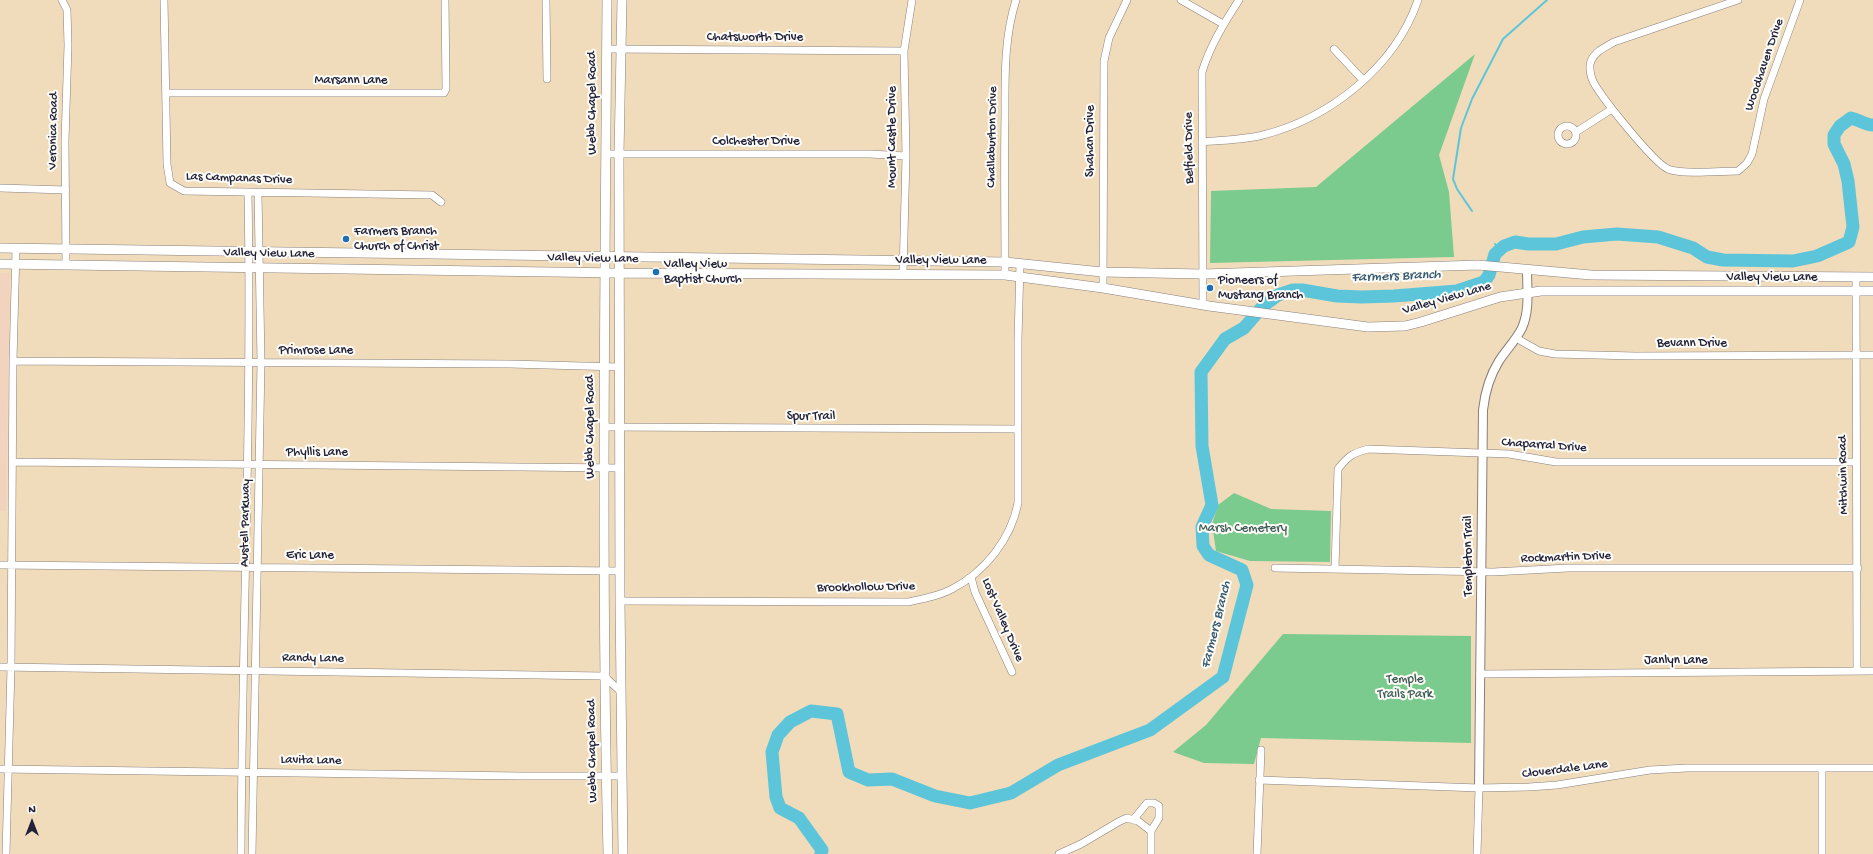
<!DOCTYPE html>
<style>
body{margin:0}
#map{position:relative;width:1873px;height:854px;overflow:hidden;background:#f0dcbb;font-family:"Gochi Hand",sans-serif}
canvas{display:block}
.north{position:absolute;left:12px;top:802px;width:40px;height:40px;-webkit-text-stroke:3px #fdfcf7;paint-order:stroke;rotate:0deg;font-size:11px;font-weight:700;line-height:16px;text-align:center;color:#22223b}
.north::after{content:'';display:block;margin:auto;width:14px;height:18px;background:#22223b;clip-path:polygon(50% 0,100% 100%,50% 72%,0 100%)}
</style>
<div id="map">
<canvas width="1873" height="854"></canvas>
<div class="north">N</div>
</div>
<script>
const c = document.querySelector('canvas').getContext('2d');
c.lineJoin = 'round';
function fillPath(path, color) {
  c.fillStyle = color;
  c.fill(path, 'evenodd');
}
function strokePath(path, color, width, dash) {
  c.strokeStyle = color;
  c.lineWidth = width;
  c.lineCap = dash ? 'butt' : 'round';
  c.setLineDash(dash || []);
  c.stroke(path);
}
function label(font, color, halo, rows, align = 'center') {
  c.font = font + ' "Gochi Hand",sans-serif';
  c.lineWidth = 4;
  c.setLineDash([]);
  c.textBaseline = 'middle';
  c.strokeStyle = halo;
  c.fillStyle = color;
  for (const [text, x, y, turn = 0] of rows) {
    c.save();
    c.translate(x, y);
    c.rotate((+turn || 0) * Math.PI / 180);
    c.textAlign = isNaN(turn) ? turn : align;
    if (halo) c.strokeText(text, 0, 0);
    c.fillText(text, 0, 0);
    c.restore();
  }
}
fillPath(new Path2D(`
 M0,273H10L6,511H0Z`), '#f2d4be');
fillPath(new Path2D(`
 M1475,54L1439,155L1449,192L1454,257L1210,263L1211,191L1316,187Z
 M1234,493L1271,509L1331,511L1330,562L1250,561L1216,551L1212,524L1218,505Z
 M1283,634L1471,636V743L1261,738L1254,764L1204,763L1173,752L1206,725Z`), '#7acb8d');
strokePath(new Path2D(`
 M1472,211L1457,189L1453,179L1461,128L1472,99L1503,39L1547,0
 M1495,244L1499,250`), '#5dc5d9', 2);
strokePath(new Path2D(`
 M821,854L822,850L799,818L780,808L776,797L772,752L778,735L790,722L811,711L837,714L849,772L868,780L892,779L935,796L970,803L1011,793L1058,765L1150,730L1223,677L1247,585L1242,570L1209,555L1203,546L1202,527L1212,505L1202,446L1201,372L1225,339L1244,328L1263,306L1278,295L1293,290H1302L1337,296L1362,297L1394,296L1457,291L1484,282L1489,275L1495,254L1504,246L1515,242L1528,244H1556L1583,237L1617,234L1658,237L1693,248L1707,257L1723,260L1793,261L1817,256L1849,242L1853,227L1848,181L1844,164L1834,144V135L1840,126L1851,118C1860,120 1865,125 1873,125`), '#5dc5d9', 13);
const minor = new Path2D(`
 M62,0L67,10L68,45L65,141L66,264
 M164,0L167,164L170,183L184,191L432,195L441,202
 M546,0L547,79
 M1181,0L1223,24
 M1738,0L1614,42C1606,47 1595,51 1591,61C1589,66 1590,73 1592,79C1598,94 1654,163 1668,169C1683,175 1721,171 1738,171L1747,163L1752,154L1764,99L1800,0
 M607,49L904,51
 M1334,49L1363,80
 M166,93H444L446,89L445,0
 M1558 135a9 9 0 1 1 18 0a9 9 0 1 1-18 0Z
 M1576,132L1612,109
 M1202,142C1222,140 1243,140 1263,135C1330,118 1395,67 1418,0
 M606,154H870L906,156
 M0,188L66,190
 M903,275L906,156L904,51L912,0
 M1005,275C1005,221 1004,168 1005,115C1005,76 1004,38 1016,0
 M1856,278L1857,671
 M1103,288L1104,61L1109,38L1127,0
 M1203,305L1202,72C1210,46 1224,23 1239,0
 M1516,338L1539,351L1555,354L1635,356L1873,355
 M13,361L510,364L619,367
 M604,427L1018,429
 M13,462L620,468
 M0,565L620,571
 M1275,568L1493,572L1568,568H1858
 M1335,569L1338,469C1348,456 1353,453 1368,449L1509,454L1556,462H1856
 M971,577L975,592L1012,672
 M620,601L908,602C923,599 939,596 952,589C985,572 1011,539 1018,503V340L1020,264
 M0,667L604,676L620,691
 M1480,674L1873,671
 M0,769L521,776H622
 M1259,780L1479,788L1529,787L1557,785L1650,770L1687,768H1873
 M1133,820L1147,803H1154L1159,806V818L1151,831
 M6,854L11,667L13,361L16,249
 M241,854C242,634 252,413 248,193
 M252,854L261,362L258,193
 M1059,854L1081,844L1120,821L1127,818L1138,821L1151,831V854
 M1257,854L1261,750
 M1477,854L1479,788
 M1822,854V769`);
const tertiary = new Path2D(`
 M1479,788L1483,410C1485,392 1489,377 1499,361C1506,350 1516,340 1522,328C1530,310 1527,289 1527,270`);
const secondary = new Path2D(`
 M607,0C605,285 601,569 608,854
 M622,0L619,154L620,601L623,854
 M0,248L1005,262L1102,272L1203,274L1478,265L1591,275L1873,277
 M0,264L620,273L1005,275L1103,288L1209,306L1368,327L1405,326L1421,322L1500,297L1541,291H1873`);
strokePath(minor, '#897f7b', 8);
strokePath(tertiary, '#897f7b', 10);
strokePath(secondary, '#897f7b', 10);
strokePath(minor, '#fff', 7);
strokePath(tertiary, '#fff', 8);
strokePath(secondary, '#fff', 9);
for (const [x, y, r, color] of [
 [346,239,4,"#1f6fb2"],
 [656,272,4,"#1f6fb2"],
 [1210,288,4,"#1f6fb2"]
]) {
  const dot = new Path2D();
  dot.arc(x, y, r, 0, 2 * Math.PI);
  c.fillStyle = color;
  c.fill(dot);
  strokePath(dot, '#fdfcf7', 1.5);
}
label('13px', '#22223b', '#fdfcf7', [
 ["Chatsworth Drive",755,38],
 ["Woodhaven Drive",1765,65,-71],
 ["Marsann Lane",351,81],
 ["Webb Chapel Road",593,103,-90],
 ["Veronica Road",54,131,-89],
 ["Mount Castle Drive",893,137,-90],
 ["Challaburton Drive",993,137,-89],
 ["Shahan Drive",1091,141,-90],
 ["Colchester Drive",756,142],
 ["Belfield Drive",1190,148,-91],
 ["Las Campanas Drive",239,179,2],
 ["Valley View Lane",269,254,1],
 ["Valley View Lane",593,259,1],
 ["Valley View Lane",941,261],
 ["Valley View Lane",1772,278],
 ["Valley View Lane",1447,299,-16],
 ["Bevann Drive",1692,344],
 ["Primrose Lane",316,351],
 ["Spur Trail",811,417],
 ["Webb Chapel Road",591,427,-90],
 ["Chaparral Drive",1544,446,4],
 ["Phyllis Lane",317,453],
 ["Mitchwin Road",1844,475,-91],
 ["Austell Parkway",246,523,-89],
 ["Eric Lane",310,556],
 ["Templeton Trail",1469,556,-90],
 ["Rockmartin Drive",1566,558,-2],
 ["Brookhollow Drive",866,588,-1],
 ["Lost Valley Drive",1002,620,67],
 ["Randy Lane",313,659,1],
 ["Janlyn Lane",1676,661],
 ["Webb Chapel Road",593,751,-91],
 ["Lavita Lane",311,761,1],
 ["Cloverdale Lane",1565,770,-7]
]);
label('13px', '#22223b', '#fdfcf7', [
 ["Farmers Branch",354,232],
 ["Church of Christ",354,247],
 ["Valley View",664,265],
 ["Baptist Church",664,280],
 ["Pioneers of",1218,281],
 ["Mustang Branch",1218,296]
], 'left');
label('13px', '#415d58', '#fdfcf7', [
 ["Marsh Cemetery",1243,529],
 ["Temple",1405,680],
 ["Trails Park",1405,695]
]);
label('italic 14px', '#375b72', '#fdfcf7', [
 ["Farmers Branch",1396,277,-2],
 ["Farmers Branch",1217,625,-76]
]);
</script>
